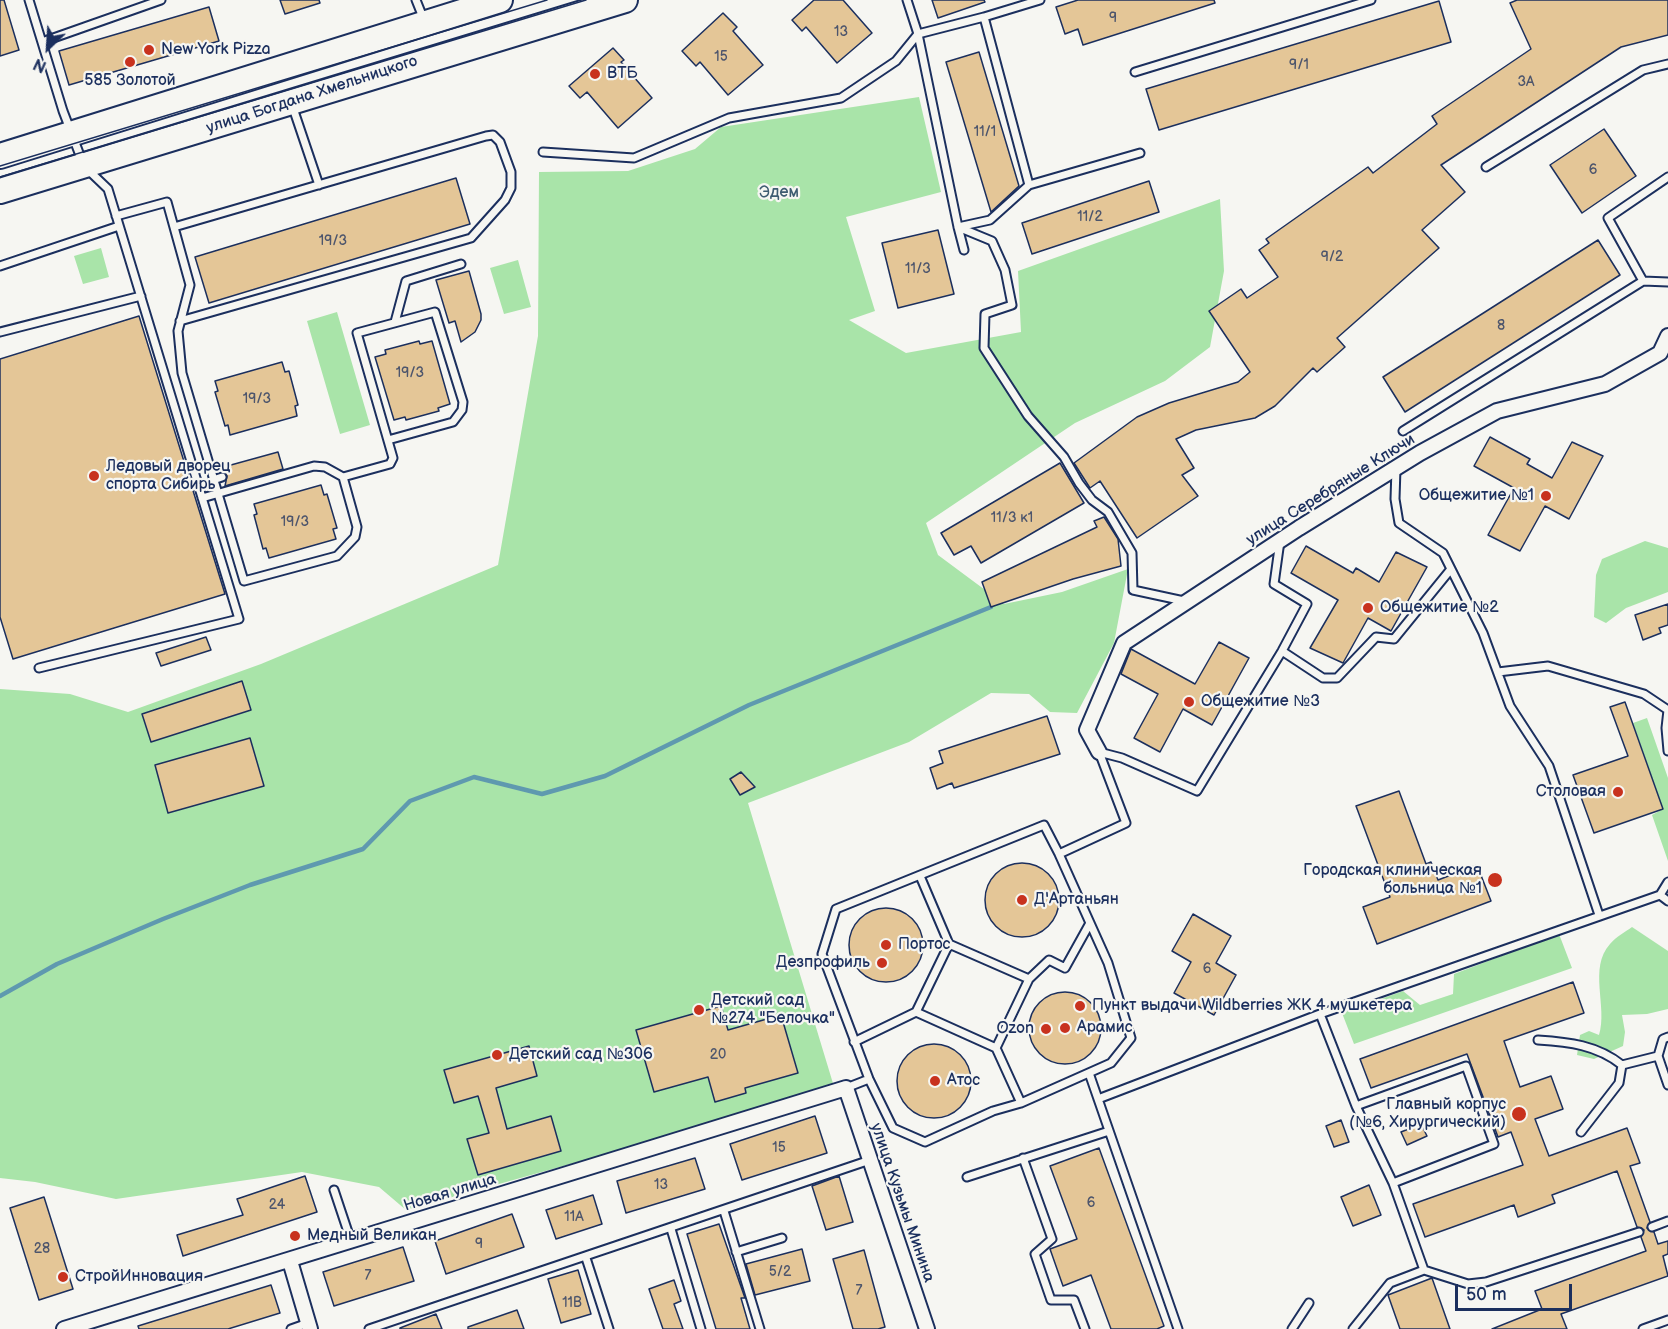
<!DOCTYPE html>
<meta charset="utf-8">
<style>
body{margin:0}
#map{position:relative;width:1668px;height:1329px;overflow:hidden;background:#f6f6f2;font-family:"Balsamiq Sans",sans-serif}
canvas{display:block}
.north{position:absolute;left:18px;top:18px;width:60px;height:60px;-webkit-text-stroke:4px #f6f6f2;paint-order:stroke;rotate:205deg;font-size:16px;font-weight:700;line-height:24px;text-align:center;color:#1b2f5e}
.north::after{content:'';display:block;margin:auto;width:21px;height:27px;background:#1b2f5e;clip-path:polygon(50% 0,100% 100%,50% 72%,0 100%)}
.scale{position:absolute;left:1455px;top:1284px;width:117px;height:27px;box-sizing:border-box;border:3px solid #1b2f5e;border-top:0;padding-left:8px;font-size:18px;line-height:21px;white-space:nowrap;color:#1b2f5e;-webkit-text-stroke:4px #f6f6f2;paint-order:stroke}
</style>
<div id="map">
<canvas width="1668" height="1329"></canvas>
<div class="north">N</div>
<div class="scale">50 m</div>
</div>
<script>
const c = document.querySelector('canvas').getContext('2d');
c.lineJoin = 'round';
function fillPath(path, color) {
  c.fillStyle = color;
  c.fill(path, 'evenodd');
}
function strokePath(path, color, width, dash) {
  c.strokeStyle = color;
  c.lineWidth = width;
  c.lineCap = dash ? 'butt' : 'round';
  c.setLineDash(dash || []);
  c.stroke(path);
}
function label(font, color, halo, rows, align = 'center') {
  c.font = font + ' "Balsamiq Sans",sans-serif';
  c.lineWidth = 4.5;
  c.setLineDash([]);
  c.textBaseline = 'middle';
  c.strokeStyle = halo;
  c.fillStyle = color;
  for (const [text, x, y, turn = 0] of rows) {
    c.save();
    c.translate(x, y);
    c.rotate((+turn || 0) * Math.PI / 180);
    c.textAlign = isNaN(turn) ? turn : align;
    if (halo) c.strokeText(text, 0, 0);
    c.fillText(text, 0, 0);
    c.restore();
  }
}
fillPath(new Path2D(`
 M919,97L941,192L846,217L875,311L849,320L906,353L1021,332L1018,271L1220,199L1224,271L1210,347L1165,381L1075,423L926,523L938,555L1004,604L1062,592L1128,569L1114,643L1077,713L1050,712L1029,694L991,693L909,742L748,803L835,1090L406,1210L379,1187L302,1172L116,1199L35,1182L0,1178V689L70,694L128,712L261,664L498,565L538,336L539,172L628,171L695,149L721,127Z
 M101,248L109,277L83,284L74,256Z
 M518,260L531,307L504,314L490,268Z
 M337,312L370,425L340,434L307,321Z
 M1645,541L1668,548V592L1626,608L1606,623L1594,617L1596,575L1602,559Z
 M1647,718L1668,778V861L1652,815L1663,809L1633,723Z
 M1632,927L1668,951V1009L1647,1014L1622,1015L1625,1032L1623,1046L1594,1059L1577,1055L1580,1035L1589,1031L1599,1035C1608,1007 1588,968 1610,944C1616,937 1625,932 1632,927Z
 M1559,934L1572,968L1354,1044L1342,1013L1403,991L1420,1005L1453,994L1454,974Z`), '#a9e4a9');
strokePath(new Path2D(`
 M0,996L57,964L163,919L250,885L363,849L410,801L474,777L542,794L605,776L749,705L991,607`), '#5f99af', 4.5);
const building = new Path2D(`
 M0,0H4L19,50L0,56Z
 M280,0H319L320,3L285,14Z
 M814,0H843L872,33L837,63L806,27L802,31L792,20Z
 M932,0H984L985,2L938,18Z
 M1078,0H1214L1215,3L1083,45L1078,29L1065,34L1056,7Z
 M1517,0H1668V35L1621,47L1441,165L1465,192L1422,230L1439,248L1337,338L1345,347L1317,372L1313,368L1275,406L1255,418L1196,430L1176,439L1194,468L1182,475L1198,496L1137,538L1100,481L1090,488L1074,463L1137,417L1169,403L1238,382L1250,372L1209,311L1241,289L1247,298L1278,277L1259,250L1269,243L1266,239L1368,167L1373,173L1437,124L1432,116L1531,49L1510,3Z
 M1439,1L1451,42L1159,130L1146,89Z
 M209,7L219,41L69,85L59,51Z
 M723,13L737,27L733,31L763,65L728,95L700,62L696,66L682,51Z
 M613,48L624,60L621,62L652,98L618,128L587,92L580,98L569,86Z
 M979,52L1019,186L991,212L946,62Z
 M1604,129L1636,176L1582,213L1550,165Z
 M456,178L470,224L209,303L195,257Z
 M1149,181L1159,212L1032,254L1022,223Z
 M938,230L954,294L898,308L882,243Z
 M1598,240L1620,275L1405,412L1383,377Z
 M469,271L481,314V320L475,332L461,342L455,321L449,323L436,280Z
 M139,316L225,594L13,659L0,617V359Z
 M419,341L420,344L432,341L450,404L438,408L439,411L406,420L405,417L394,420L375,357L386,354L385,350Z
 M282,362L285,372L289,371L298,405L295,406L297,416L230,435L228,425L225,426L215,392L218,391L215,381Z
 M1490,437L1530,459L1527,464L1552,478L1572,442L1603,456L1569,519L1545,506L1520,551L1488,535L1514,488L1474,466Z
 M278,452L283,469L225,486L227,476L220,468Z
 M1060,463L1084,503L981,563L971,546L954,555L941,533Z
 M321,485L324,495L327,494L337,528L333,529L336,539L269,558L266,548L263,549L254,515L257,514L254,504Z
 M1104,517L1118,539L1121,566L1073,579L991,607L982,582L1097,527L1094,521Z
 M1306,546L1353,573L1356,568L1379,582L1396,552L1427,567L1391,631L1368,618L1343,663L1310,648L1338,600L1291,573Z
 M1668,604V625L1659,628L1661,633L1643,640L1635,615Z
 M206,637L211,650L161,666L156,653Z
 M1219,642L1249,658L1212,725L1183,709L1160,752L1134,738L1158,694L1121,674L1131,649L1195,684Z
 M242,681L251,710L151,742L142,714Z
 M1625,702L1663,809L1594,833L1573,775L1628,756L1610,707Z
 M1047,716L1060,754L954,788L952,783L937,789L930,768L943,763L939,751Z
 M250,738L264,786L168,813L155,765Z
 M741,772L755,787L740,795L730,779Z
 M1399,791L1426,864L1431,862L1438,880L1477,865L1491,901L1377,944L1363,907L1390,897L1356,806Z
 M985 900a37 37 0 1 1 74 0a37 37 0 1 1-74 0Z
 M849 945a37 37 0 1 1 74 0a37 37 0 1 1-74 0Z
 M1193,914L1231,936L1216,963L1236,975L1214,1015L1174,993L1191,962L1172,951Z
 M1573,982L1584,1013L1504,1041L1520,1087L1551,1076L1563,1109L1535,1119L1549,1156L1627,1128L1640,1163L1630,1166L1650,1222L1647,1228L1654,1232L1658,1244L1668,1241V1254L1663,1256L1668,1276L1561,1314L1567,1329H1492L1542,1309L1535,1291L1646,1251L1641,1237L1644,1230L1637,1227L1617,1171L1552,1195L1555,1203L1518,1217L1514,1205L1425,1237L1413,1204L1523,1165L1511,1132L1498,1137L1467,1054L1371,1088L1360,1059Z
 M1029 1028a36 36 0 1 1 72 0a36 36 0 1 1-72 0Z
 M721,1006L728,1030L781,1015L798,1073L745,1088L746,1093L715,1102L708,1077L654,1092L636,1030Z
 M897 1081a37 37 0 1 1 74 0a37 37 0 1 1-74 0Z
 M529,1046L537,1076L496,1088L507,1129L551,1116L561,1151L478,1175L467,1139L489,1133L478,1096L454,1103L444,1070Z
 M815,1116L827,1153L742,1180L730,1144Z
 M1341,1120L1349,1142L1334,1147L1326,1126Z
 M1421,1124L1427,1136L1407,1145L1401,1132Z
 M1099,1148L1164,1326L1157,1329H1111L1091,1275L1063,1286L1050,1249L1077,1239L1050,1166Z
 M695,1158L705,1189L626,1213L617,1181Z
 M305,1176L317,1212L183,1256L177,1235L243,1215L237,1199Z
 M839,1176L853,1222L826,1230L812,1186Z
 M1369,1185L1381,1215L1353,1226L1341,1197Z
 M593,1195L602,1224L556,1239L546,1210Z
 M44,1197L73,1289L39,1300L10,1208Z
 M512,1214L524,1247L446,1274L435,1241Z
 M719,1224L745,1298H741L750,1329H716L687,1234Z
 M403,1247L414,1281L334,1306L323,1272Z
 M802,1249L810,1281L755,1295L746,1264Z
 M864,1250L885,1327L878,1329H853L833,1259Z
 M578,1270L591,1314L561,1323L548,1279Z
 M1432,1278L1450,1329H1400L1388,1295Z
 M674,1280L681,1301L674,1304L683,1329H663L649,1289Z
 M271,1285L280,1313L228,1329H139L138,1326Z
 M517,1310L524,1329H468V1327Z
 M436,1314L442,1329H400V1328Z`);
fillPath(building, '#e4c697');
strokePath(building, '#1b2f5e', 1.5);
const service = new Path2D(`
 M29,0L63,111L84,166L108,189L239,619L39,668
 M416,0L424,20
 M907,0L918,34L958,227L990,220L1029,185
 M1040,0L984,17L1029,185L1140,153
 M42,42L161,0
 M1135,72L1371,0
 M292,105L319,185
 M543,152L634,158L729,118L841,98L896,61L918,34L984,17
 M1486,167L1643,70L1668,64
 M116,216L167,202L190,285L178,331L182,373L244,581L337,556L355,537L357,527L343,477L390,464L393,458L357,333L435,312L463,402L462,410L453,422L388,440
 M174,227L486,136L493,135L500,142L511,172V188L505,200L471,238L180,321
 M958,227L992,241L1005,270L1012,305L985,314L984,348L1028,416L1064,457L1079,483L1092,500L1108,512L1132,553L1133,590L1184,601
 M958,227L964,250
 M0,266L119,226
 M1643,281L1608,218L1668,177
 M395,322L406,281L461,264
 M0,332L141,296
 M1403,431L1643,281L1668,282
 M213,480L222,477
 M202,498L314,466L325,467L343,477
 M1451,569L1483,633L1510,706L1549,766L1599,915
 M1282,651L1323,678H1337L1376,637L1394,639L1451,569L1443,553L1399,523L1395,499L1396,468
 M1498,672L1548,666L1644,694L1668,710L1666,728L1668,751
 M1099,752L1122,758L1197,791L1282,651L1307,604L1274,584L1280,541
 M1059,854L1108,963L1131,1038L1111,1063L1021,1103L993,1111L925,1142L893,1128L869,1079L822,954L836,909L1044,825L1059,854L1126,823L1099,752
 M1660,895L1668,901
 M949,944L1029,979L1049,960L1065,968L1090,923
 M916,1012L949,944L920,876
 M1320,1014L1356,1106L1393,1183L1424,1270
 M1668,1037L1663,1039L1658,1056L1668,1085
 M1538,1040C1569,1042 1597,1045 1622,1065
 M854,1042L916,1012L996,1048
 M1622,1065L1658,1056
 M1089,1073L1178,1329
 M846,1088L869,1079
 M1098,1099L1320,1014L1660,895L1668,882
 M1021,1103L996,1048L1029,979
 M1356,1106L1466,1066L1494,1144L1393,1183
 M1581,1132L1619,1083L1622,1065
 M1023,1158L1052,1239L1035,1254L1051,1300H1074L1085,1329
 M967,1177L1109,1131
 M334,1190L351,1241
 M724,1211L760,1329
 M1652,1227L1668,1221
 M671,1229L701,1329
 M736,1252L782,1238
 M586,1258L609,1329
 M291,1329L308,1323
 M369,1329L870,1160
 M1292,1329L1309,1303
 M1353,1329L1390,1283L1424,1270L1468,1284L1486,1282L1639,1232
 M1643,1329L1668,1320`);
const minor = new Path2D(`
 M1099,752L1087,730L1124,643L1299,528L1420,453L1497,411L1605,384L1660,353L1668,336
 M290,1261L310,1329
 M64,1329L846,1088L927,1329`);
const trunk = new Path2D(`
 M0,156L500,0
 M0,191L625,0`);
strokePath(service, '#1b2f5e', 11);
strokePath(minor, '#1b2f5e', 18);
strokePath(trunk, '#1b2f5e', 28);
strokePath(service, '#f6f6f2', 7);
strokePath(minor, '#f6f6f2', 14);
strokePath(trunk, '#f6f6f2', 24);
strokePath(new Path2D(`
 M0,166L547,0
 M0,177L586,0`), '#1b2f5e', 1.5);
for (const [x, y, r, color] of [
 [149,50,6,"#c8321e"],
 [130,62,6,"#c8321e"],
 [595,74,6,"#c8321e"],
 [94,476,6,"#c8321e"],
 [1546,496,6,"#c8321e"],
 [1368,608,6,"#c8321e"],
 [1189,702,6,"#c8321e"],
 [1618,792,6,"#c8321e"],
 [1495,880,8,"#c8321e"],
 [1022,900,6,"#c8321e"],
 [886,945,6,"#c8321e"],
 [882,963,6,"#c8321e"],
 [1080,1006,6,"#c8321e"],
 [699,1010,6,"#c8321e"],
 [1065,1028,6,"#c8321e"],
 [1046,1029,6,"#c8321e"],
 [497,1055,6,"#c8321e"],
 [935,1081,6,"#c8321e"],
 [1519,1114,8,"#c8321e"],
 [295,1236,6,"#c8321e"],
 [63,1277,6,"#c8321e"]
]) {
  const dot = new Path2D();
  dot.arc(x, y, r, 0, 2 * Math.PI);
  c.fillStyle = color;
  c.fill(dot);
  strokePath(dot, '#f6f6f2', 2);
}
label('14px', '#4d556c', null, [
 ["9",1113,18],
 ["13",841,32],
 ["15",721,57],
 ["9/1",1299,65],
 ["3А",1526,82],
 ["11/1",985,132],
 ["6",1593,170],
 ["11/2",1090,217],
 ["19/3",333,241],
 ["9/2",1332,257],
 ["11/3",918,269],
 ["8",1501,326],
 ["19/3",410,373],
 ["19/3",257,399],
 ["11/3 к1",1012,518],
 ["19/3",295,522],
 ["6",1207,969],
 ["20",718,1055],
 ["15",779,1148],
 ["13",661,1185],
 ["6",1091,1203],
 ["24",277,1205],
 ["11А",574,1217],
 ["9",479,1244],
 ["28",42,1249],
 ["5/2",780,1272],
 ["7",368,1276],
 ["7",859,1291],
 ["11В",572,1303]
]);
label('16px', '#1b2f5e', '#f6f6f2', [
 ["New York Pizza",161,50],
 ["ВТБ",607,74],
 ["585 Золотой",130,81,"center"],
 ["Ледовый дворец",106,467],
 ["спорта Сибирь",106,485],
 ["Общежитие №1",1534,496,"right"],
 ["Общежитие №2",1380,608],
 ["Общежитие №3",1201,702],
 ["Столовая",1606,792,"right"],
 ["Городская клиническая",1482,871,"right"],
 ["больница №1",1482,889,"right"],
 ["Д'Артаньян",1034,900],
 ["Портос",898,945],
 ["Дезпрофиль",870,963,"right"],
 ["Детский сад",711,1001],
 ["№274 \"Белочка\"",711,1019],
 ["Пункт выдачи Wildberries ЖК 4 мушкетера",1092,1006],
 ["Арамис",1077,1028],
 ["Ozon",1034,1029,"right"],
 ["Детский сад №306",509,1055],
 ["Атос",947,1081],
 ["Главный корпус",1506,1105,"right"],
 ["(№6, Хирургический)",1506,1123,"right"],
 ["Медный Великан",307,1236],
 ["СтройИнновация",75,1277]
], 'left');
label('16px', '#1b2f5e', '#f6f6f2', [
 ["улица Богдана Хмельницкого",312,95,-18],
 ["улица Серебряные Ключи",1331,490,-32],
 ["Новая улица",450,1193,-17],
 ["улица Кузьмы Минина",902,1203,71]
]);
label('16px', '#3e5c71', '#f6f6f2', [
 ["Эдем",779,193]
]);
</script>
